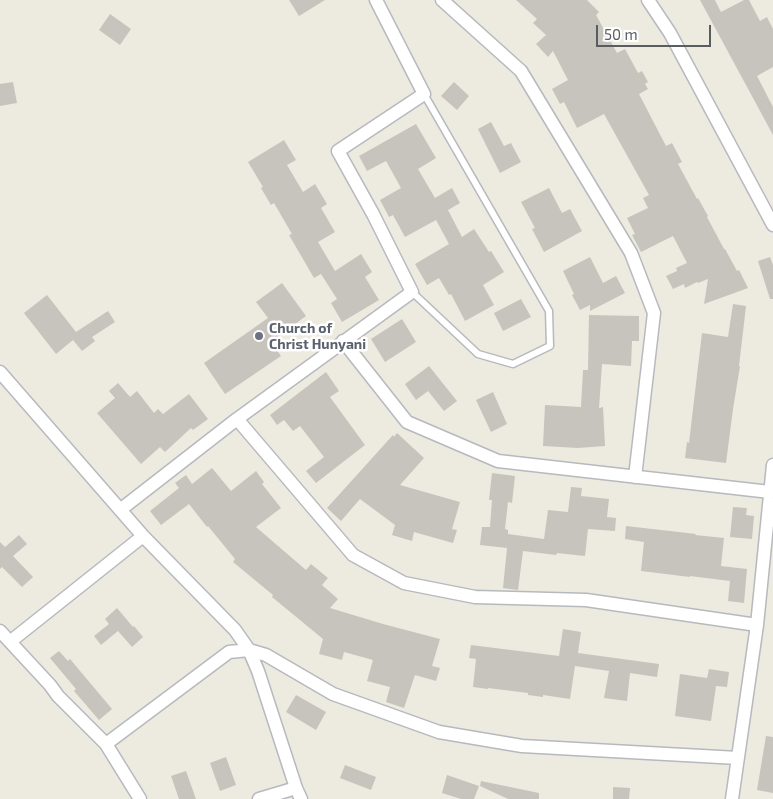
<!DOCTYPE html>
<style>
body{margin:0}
#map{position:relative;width:773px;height:799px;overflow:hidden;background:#edeae0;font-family:"Exo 2",sans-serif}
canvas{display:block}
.scale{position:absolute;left:596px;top:25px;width:115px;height:22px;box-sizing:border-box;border:2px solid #595d62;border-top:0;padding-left:6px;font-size:15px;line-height:18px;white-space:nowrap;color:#595d62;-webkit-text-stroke:4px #fff;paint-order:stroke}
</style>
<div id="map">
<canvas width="773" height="799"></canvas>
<div class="scale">50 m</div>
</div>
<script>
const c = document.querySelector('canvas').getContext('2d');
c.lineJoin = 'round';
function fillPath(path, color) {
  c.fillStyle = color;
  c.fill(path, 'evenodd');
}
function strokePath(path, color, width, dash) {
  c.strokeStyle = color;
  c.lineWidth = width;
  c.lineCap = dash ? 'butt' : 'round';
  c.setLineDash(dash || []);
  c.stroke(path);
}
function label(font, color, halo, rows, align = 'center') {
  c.font = font + ' "Exo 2",sans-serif';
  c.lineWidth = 5;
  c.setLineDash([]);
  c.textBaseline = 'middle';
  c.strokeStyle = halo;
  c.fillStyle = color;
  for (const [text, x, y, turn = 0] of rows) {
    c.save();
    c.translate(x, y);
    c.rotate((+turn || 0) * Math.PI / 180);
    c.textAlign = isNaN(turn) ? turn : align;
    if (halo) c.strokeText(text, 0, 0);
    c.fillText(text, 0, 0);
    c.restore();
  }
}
fillPath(new Path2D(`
 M289,0H325L299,16Z
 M516,0H587L599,12L596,15L617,53L625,49L638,73L642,71L648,82L645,84L648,89L639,94L666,146L672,143L682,162L678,164L697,199L698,198L708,216L707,217L724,249H725L737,271L739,270L748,288L704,304L708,279L698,283L697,282L685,288L684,284L673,289L666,276L677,271L676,268L687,263L673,236L641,252L632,235L635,234L627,218L648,208L643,198L649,195L604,114L577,128L564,102L560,104L552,89L568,80L553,51L548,57L536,44L546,35L533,23L537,19Z
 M700,0H715L721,12L744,0H749L760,21L767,17L773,29V67L757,76L773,107V135Z
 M110,14L131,29L120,45L99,30Z
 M13,82L17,103L0,106V84Z
 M454,82L469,96L457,110L441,96Z
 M491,122L504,146L511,143L521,162L500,173L478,129Z
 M416,124L436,158L418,169L435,198L452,188L460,203L448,210L462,237L474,229L489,252L491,251L504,272L483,285L494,305L465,321L451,294L449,295L439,278L427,285L415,264L449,244L436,220L405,237L393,215L389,217L380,200L401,188L386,161L367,171L359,156Z
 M284,140L296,160L287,165L303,192L315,184L327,204L321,208L335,232L318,242L335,271L361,254L372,272L365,277L379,300L342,322L331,303L337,299L321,274L314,278L289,235L292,234L274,203L271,205L261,188L263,187L248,162Z
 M549,188L562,213L570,209L582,231L544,252L532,229L535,228L521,202Z
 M590,257L603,283L616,276L625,293L590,311V305L580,310L572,295L574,294L563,271Z
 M770,257L773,265V299H770L758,261Z
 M282,283L306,316L271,342L281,356L225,394L204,363L268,318L256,302Z
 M47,295L76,332L108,311L115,322L92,337L95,341L82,351L73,340L56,354L24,313Z
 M521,299L531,317L503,331L494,313Z
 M733,304L746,306L739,366H740L733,409L726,463L685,458L687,442L689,443L702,333L728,337Z
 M589,315L639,316V341H632L631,366L602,364L599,408L603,407L605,446L578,448L543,446L545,405L581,407L583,370H588Z
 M402,319L416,342L385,362L371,339Z
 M429,366L457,401L444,411L428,391L416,400L405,384Z
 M326,372L339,391L330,397L365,445L316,483L306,471L324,457L300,426L293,431L284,420L277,425L270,415Z
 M118,383L130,397L137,391L154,413L158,409L163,414L189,394L208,419L193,430L191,428L165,452L160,447L141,464L97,413L115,398L109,391Z
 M493,392L507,424L491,432L476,400Z
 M397,433L424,458L400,485L460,502L452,529L457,530L453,543L414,532L412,541L392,535L395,525L360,499L341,521L327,508L393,435L394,437Z
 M212,468L231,491L256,471L264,482L262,484L281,508L256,527L306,570L311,564L328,578L322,585L338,599L330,608L383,624L440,639L432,666L440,668L436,681L415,675L404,708L386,702L390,687L367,681L373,660L344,652L342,660L319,654L323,639L272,597L273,595L233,562L235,559L208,526L207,527L189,504L161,525L150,511L179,488L175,483L186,475L192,484Z
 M492,473L515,476L512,503L508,502L505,529L508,530V534L544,539L548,510L568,512L571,487L582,488L581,496L609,499L607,517L616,518L615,531L588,529L585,556L557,553L556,555L523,551L518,590L503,588L507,548L480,545L482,527H490L492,500H489Z
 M733,507L747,508L746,515L754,516L752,539L730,537Z
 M626,526L696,534L695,535L724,538L721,566L747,569L744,603L728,601L730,581L690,576V577L641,571L644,542L625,539Z
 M19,535L27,544L13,556L33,577L22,587L2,567L0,569V542L5,547Z
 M117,608L133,627L134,626L143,637L132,647L118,631L101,645L94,636L109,624L105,619Z
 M563,629L581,632L578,653L659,664L657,677L630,673L627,701L604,698L609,671L575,666L570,699L543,695V697L528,695V693L488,688V689L473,687L476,659L469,658L471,645L559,656Z
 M59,651L68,661L70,659L112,709L99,720L74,691L76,689L50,658Z
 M709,669L729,672L727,687L716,686L711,721L675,716L680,674L707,678Z
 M296,695L326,712L316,730L286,712Z
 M766,736L773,737V793L757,790Z
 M226,757L236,785L220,791L210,763Z
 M345,765L376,777L371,790L340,778Z
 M186,771L196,799H179L171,776Z
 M447,775L479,786L474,799H461L442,793Z
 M481,781L539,793V799H508L480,786Z
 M613,787L630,788L629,799H613Z`), '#c7c4bd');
const service = new Path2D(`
 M412,292L478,354L513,364L550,346L549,311L424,94`);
const minor = new Path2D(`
 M442,0L521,71L631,253L654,313L635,477
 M648,0L670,33L773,225
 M343,341L407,422L498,461L770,492
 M0,372L143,536L235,630L249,650L258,671L296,788L301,799
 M237,419L353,555L404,583L475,597L586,600L757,625
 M120,510L237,419L412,292L373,214L338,151L424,94L376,0
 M0,631L50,685L58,696L106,744L140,799
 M11,641L143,536
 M106,744L229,652L249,650L266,655L333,694L439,732L522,746L738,758
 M259,799L296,788
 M732,799L757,625L773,465`);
strokePath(service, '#b6b9be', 9);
strokePath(minor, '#b6b9be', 15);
strokePath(service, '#fff', 6);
strokePath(minor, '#fff', 12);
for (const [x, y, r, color] of [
 [259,336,5,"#6b7280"]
]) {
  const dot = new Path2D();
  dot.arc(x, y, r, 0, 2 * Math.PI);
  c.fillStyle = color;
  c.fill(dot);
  strokePath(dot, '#fff', 2);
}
label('bold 14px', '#5b616d', '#fff', [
 ["Church of",269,328],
 ["Christ Hunyani",269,344]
], 'left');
</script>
